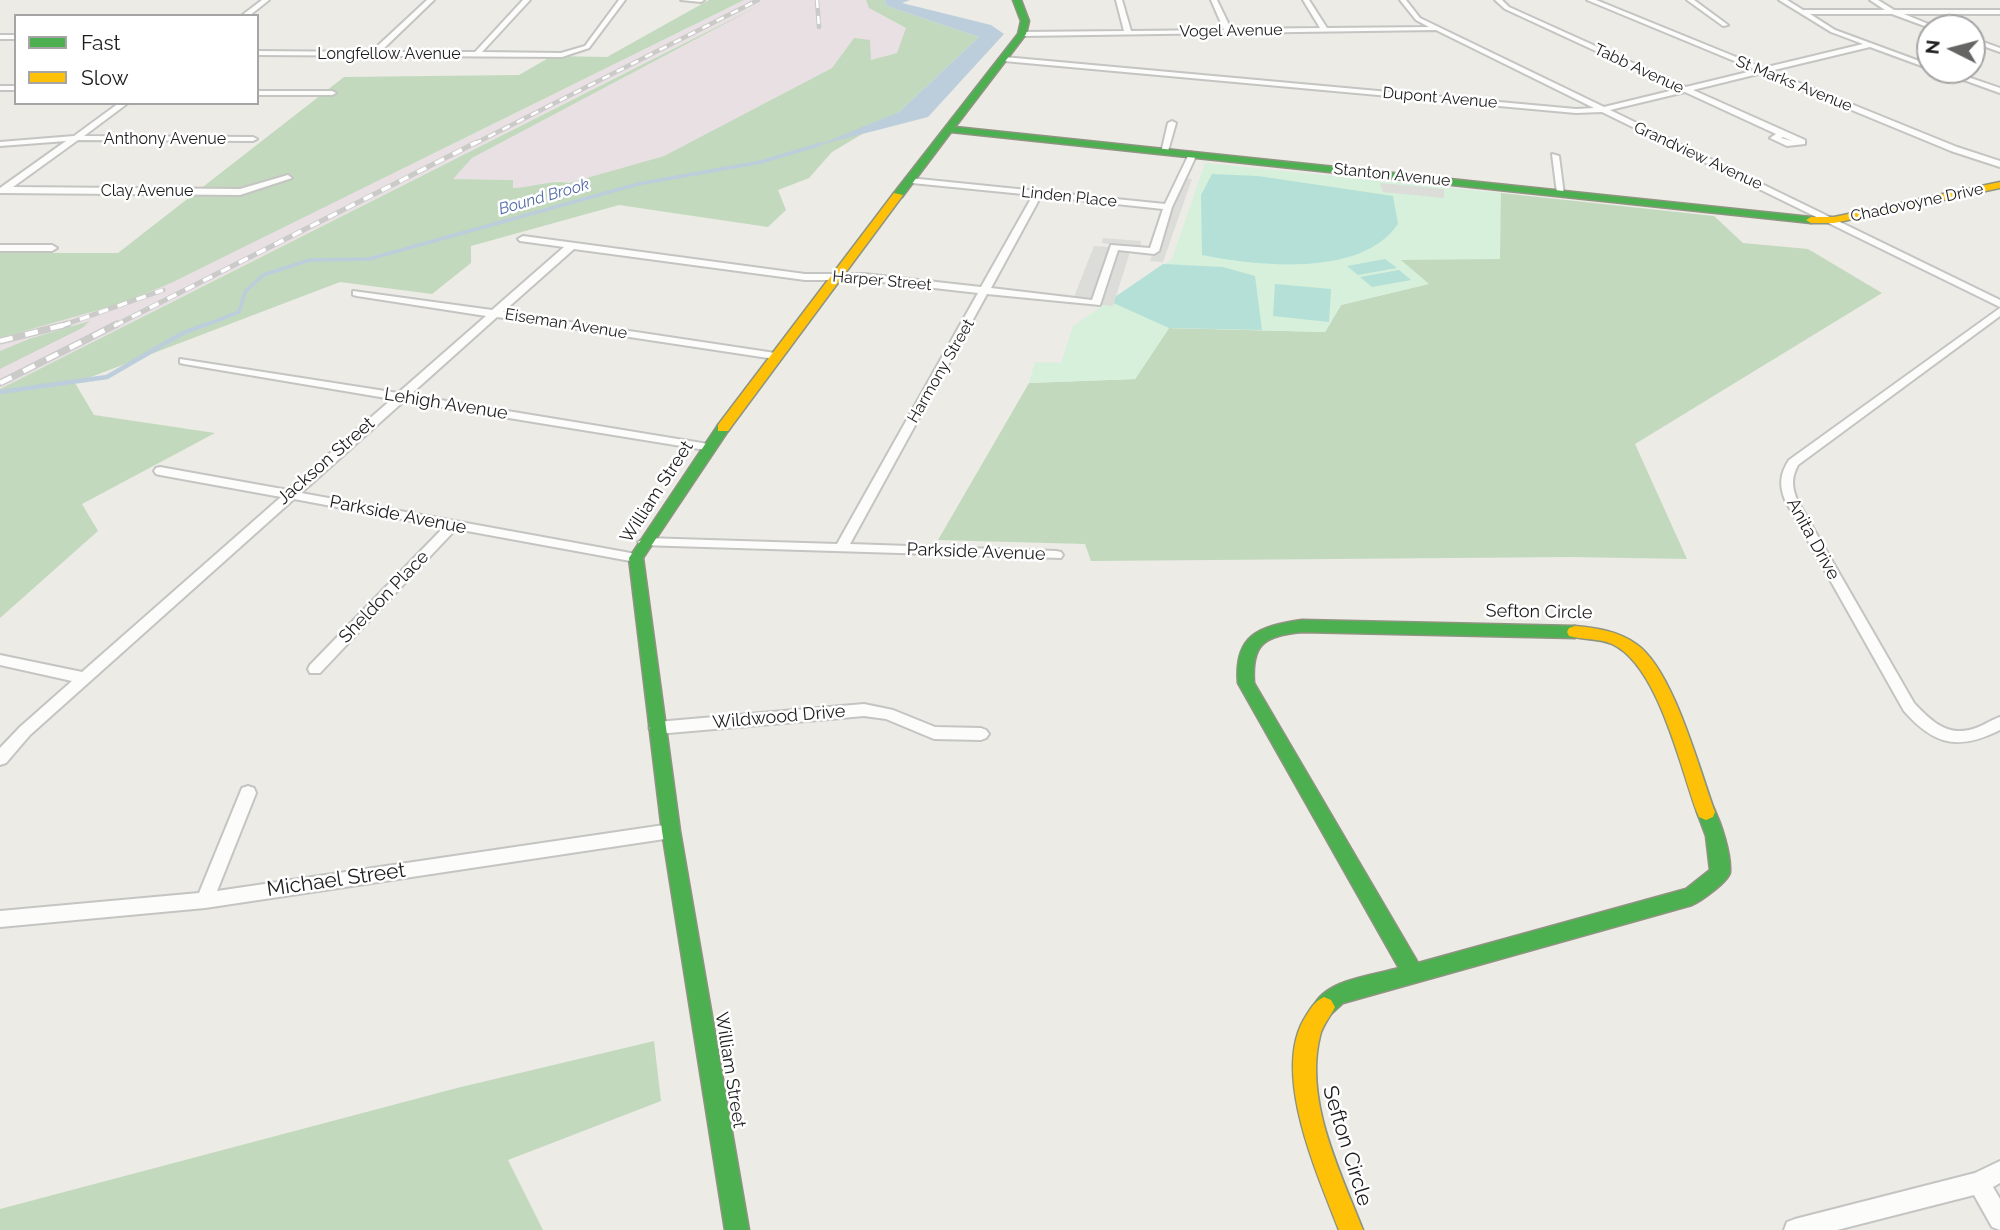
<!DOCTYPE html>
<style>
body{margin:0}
#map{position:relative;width:2000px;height:1230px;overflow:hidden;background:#ecebe6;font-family:Raleway,sans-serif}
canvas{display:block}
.legend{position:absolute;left:14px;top:14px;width:245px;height:91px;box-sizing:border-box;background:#fff;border:2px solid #a5a5a5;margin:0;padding:9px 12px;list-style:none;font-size:21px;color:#1d1d1d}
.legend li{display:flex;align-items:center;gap:14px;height:35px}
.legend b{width:35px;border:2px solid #a5a5a5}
.north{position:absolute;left:1916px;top:14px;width:70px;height:70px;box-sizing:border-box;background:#fff;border:2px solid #a5a5a5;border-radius:50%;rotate:276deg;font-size:19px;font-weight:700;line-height:28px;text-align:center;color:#1d1d1d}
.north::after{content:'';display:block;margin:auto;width:24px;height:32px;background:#656563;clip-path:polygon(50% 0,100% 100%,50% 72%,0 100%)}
</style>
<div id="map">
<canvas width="2000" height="1230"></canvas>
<ul class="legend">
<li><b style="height:9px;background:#4caf50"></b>Fast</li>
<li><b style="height:9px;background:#ffc107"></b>Slow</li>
</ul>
<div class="north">N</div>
</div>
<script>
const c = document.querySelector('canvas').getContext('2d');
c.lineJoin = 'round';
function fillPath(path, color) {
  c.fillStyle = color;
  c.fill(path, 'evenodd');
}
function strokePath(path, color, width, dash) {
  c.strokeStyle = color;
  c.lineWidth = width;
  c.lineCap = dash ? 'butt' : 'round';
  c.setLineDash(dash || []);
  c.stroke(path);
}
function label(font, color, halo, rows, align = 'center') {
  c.font = font + ' Raleway,sans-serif';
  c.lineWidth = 5;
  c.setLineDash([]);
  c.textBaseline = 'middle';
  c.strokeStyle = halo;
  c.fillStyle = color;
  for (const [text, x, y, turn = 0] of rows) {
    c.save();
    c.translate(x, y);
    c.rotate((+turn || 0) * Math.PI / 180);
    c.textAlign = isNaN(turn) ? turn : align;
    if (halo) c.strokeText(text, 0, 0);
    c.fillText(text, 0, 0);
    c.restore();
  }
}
fillPath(new Path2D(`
 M744,0H866L870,8L906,28L898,53L871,60L854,38L832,68L664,156L569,183L559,181L532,188H512L513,180L452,179L472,158L743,13L0,389V369L88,323L0,352V338L123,303L171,283Z`), '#e9e0e3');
fillPath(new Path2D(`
 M709,0H744L171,283L123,303L0,338V253H118L344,77L519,75L552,56L607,57Z
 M866,0H884L887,6L979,37L899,112L832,152L809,178L778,190L786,210L768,227L619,205L471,246V263L432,294L340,282L75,383L94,415L215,433L82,504L98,531L0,618V389L760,5L472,158L453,179L513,180V188C531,188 552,179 569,183L664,156L832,68L854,38L870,40L871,60L897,53L906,28L869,8Z
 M1501,193L1714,216L1743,243L1808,249L1882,293L1635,444L1687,559L1572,557L1091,561L1085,544L938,540L1029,383L1135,379L1169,328L1325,332L1341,305L1428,284L1399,260L1499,215Z
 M90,321L82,328L0,369V351L29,339Z
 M654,1041L661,1101L508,1160L543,1230H0V1209L457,1088Z`), '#c2d9bd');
fillPath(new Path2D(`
 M1205,163L1501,193L1500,259L1401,260L1429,284L1341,305L1325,332L1169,328L1135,379L1029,383L1035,362L1061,363L1073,326L1172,259Z`), '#d6f0dc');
fillPath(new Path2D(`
 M1212,174L1258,176L1393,196L1398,224C1361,278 1258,266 1202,255L1201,195Z
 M1385,259L1397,268L1358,275L1347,266Z
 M1163,264L1223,267L1255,276L1262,330L1169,328L1109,301Z
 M1399,270L1411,280L1372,287L1360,277Z
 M1275,284L1331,289L1329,322L1273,316Z`), '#b5e0d7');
fillPath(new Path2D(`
 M1180,178L1192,179L1163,262L1150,261Z
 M1380,183L1444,189V198L1383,192Z
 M1103,238L1141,241L1140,253L1130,252L1113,306L1072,302L1094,246L1110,247V244L1102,243Z`), '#dcdcd9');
fillPath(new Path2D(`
 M884,0H910L902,3L991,25L1004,34L928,117L816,146L899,112L979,37L887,6Z`), '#bccedc');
strokePath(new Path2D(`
 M203,326L239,312L245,292L263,275L310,260L369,259L638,184L761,162L821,144`), '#bccedc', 3.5);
strokePath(new Path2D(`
 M0,392L107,377L183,333L207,324`), '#bccedc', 4.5);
const street = new Path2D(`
 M262,0H269L249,16H241Z
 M427,0H434L380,52H475L523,0H530L482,52L561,53L585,46L619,0H625L589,48L562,57L257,55V51L371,52Z
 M681,0H704L701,2Z
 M1116,0H1122L1131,31L1224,30L1211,0H1217L1231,29L1320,28L1303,0H1309L1327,28L1429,27L1416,20L1400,0H1406L1420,18L1604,107L1678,89L1505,9L1495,0H1502L1509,7L1686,87L1756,70L1587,0H1596L1763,68L1863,44L1831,32L1779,0H1787L1803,10H1885L1870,0H1878L1894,10H2000V14H1904L1938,28H1930L1892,14H1810L1835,30L1930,65V69L1870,47L1770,71L1957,147L2000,161V167L1951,151L1762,73L1693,90L1805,140V144L1787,146L1770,138L1776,134L1685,92L1610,110L2000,300V307L1602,112L1576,113L1004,61L1000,59L1004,57L1576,109L1594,108L1436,30L1022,36L1019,34L1022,32L1124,31ZM1783,137L1792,141L1781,138Z
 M1687,0H1694L1728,25L1723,26Z
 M0,35H16V39H0Z
 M1972,38L2000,48V52L1972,42Z
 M1936,70H1947L2000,88V93Z
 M0,86H16V90H0Z
 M257,91H332L336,93L332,95H257Z
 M119,103H128L84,136L253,137L257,139L253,141L78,140L13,187L240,189L288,175L292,178L240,195L0,193V188L66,141L0,146V142L74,136Z
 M1172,121L1176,123L1168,151L1161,153L1168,123Z
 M1190,152L1197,154L1172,207L1159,251L1154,254L1118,250L1100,305L987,294L850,544L1056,551L1061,552L1063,555L1061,558L640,545L638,542L645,538L837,544L978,293L864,280H805L574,249L503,312L775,353L780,356L775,359L497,317L410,395L708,444L714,448L712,451L404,401L301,493L636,554L641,555L643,558L641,561L636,562L456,529L320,673H310L308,669L310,665L444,527L294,499L30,735L6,763L0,765V748L20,727L72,681L0,665V655L82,672L281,497L160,475L156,474L154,471L156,468L160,467L288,490L392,399L184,364L180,363V359L398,393L486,316L357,296L353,295V291L492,310L564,247L520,241L518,239L523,236L805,274H864L981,287L1033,195L912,183L908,180L909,178L1165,204ZM1041,196L1163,209L1150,248L1111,245L1092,300L991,288Z
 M1552,154L1559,156L1564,195L1557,193Z
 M0,245H52L57,248L52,251H0Z
 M2000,308V316L1798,465C1791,478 1792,487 1797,500L1914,703C1931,721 1947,737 1973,729C1983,726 1991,720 2000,717V730C1958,751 1934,745 1904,711L1785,500C1779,485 1780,474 1789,460Z
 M864,704L893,710L935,727L981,728L986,730L989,734L986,738L981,740L934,739L886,719L864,716L657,734L652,732L649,728L652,724L657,722Z
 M248,786L254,788L256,793L217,891L671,824L677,826L679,831L677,836L671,838L205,908L0,927V911L199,893L240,793L242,788Z
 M2000,1161V1183L1993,1187L2000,1199V1230L1992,1227L1974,1195L1837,1230H1784L1787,1222L1795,1219L1975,1173Z`);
const fast = new Path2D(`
 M1013,0H1021L1029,21L1026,34L955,127L1811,217L1816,220L1811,223L951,132L902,197H894V193L1018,34L1021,21Z
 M723,424L730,428L643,558L680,831L749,1230H725L662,831L629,558L718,425Z
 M1302,620L1575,626L1583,632L1575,638L1302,632C1265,636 1251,643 1254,683L1418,963L1686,889L1710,870L1706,836L1697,812L1699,807L1706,804L1713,807C1721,823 1731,853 1730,872C1729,881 1701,901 1692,905L1343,1003L1331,1014L1324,1017L1317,1014L1313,1007C1326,979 1372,976 1399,968L1238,683C1234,635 1259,626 1302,620Z`);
const slow = new Path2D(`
 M2000,182V188L1834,223H1811L1806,220L1811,217H1834Z
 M894,193L903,195L728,431H718V425Z
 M1575,626C1597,628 1618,631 1636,644C1673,669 1699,769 1715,812L1713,817L1706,820L1699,817L1697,812C1680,766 1658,665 1612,644C1599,638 1583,640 1569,636L1567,632L1569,628Z
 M1324,997L1331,1000L1335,1007C1330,1017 1322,1026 1320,1036C1304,1100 1340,1171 1363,1230H1339C1318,1175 1270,1071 1306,1016C1311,1008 1315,1001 1324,997Z`);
strokePath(street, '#c4c4c2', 4);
strokePath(fast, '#8e9480', 3);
strokePath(slow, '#8e9480', 3);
fillPath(street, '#fcfcfb');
fillPath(fast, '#4caf50');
fillPath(slow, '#ffc107');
const railFar2 = new Path2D(`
 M817,0L819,27
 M474,144L758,0`);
const railFar1 = new Path2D(`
 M61,326L163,290
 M114,326L477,142`);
const rail = new Path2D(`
 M0,341L68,324
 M0,383L117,324`);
strokePath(railFar2, '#cacac9', 4.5);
strokePath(railFar1, '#cacac9', 5);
strokePath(rail, '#cacac9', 7);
strokePath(railFar2, '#fff', 2.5, [8]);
strokePath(railFar1, '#fff', 3.5, [10]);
strokePath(rail, '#fff', 4.5, [13]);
label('16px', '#1d1d1d', '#fff', [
 ["Vogel Avenue",1231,31,-1],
 ["Longfellow Avenue",389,54],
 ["Tabb Avenue",1639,69,25],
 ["St Marks Avenue",1794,84,22],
 ["Dupont Avenue",1440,98,5],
 ["Anthony Avenue",165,139],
 ["Grandview Avenue",1698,156,25],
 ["Stanton Avenue",1392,175,6],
 ["Clay Avenue",147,191],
 ["Linden Place",1069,197,6],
 ["Chadovoyne Drive",1917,203,-12],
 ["Harper Street",882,281,5],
 ["Eiseman Avenue",566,324,9],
 ["Harmony Street",941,371,-60]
]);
label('italic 16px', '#5169a6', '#fff', [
 ["Bound Brook",544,197,-16]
]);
label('18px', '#1d1d1d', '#fff', [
 ["Lehigh Avenue",446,404,9],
 ["Jackson Street",326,461,-41],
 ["William Street",657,492,-57],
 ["Parkside Avenue",398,515,11],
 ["Anita Drive",1813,539,61],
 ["Parkside Avenue",976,552,2],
 ["Sheldon Place",384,597,-46],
 ["Sefton Circle",1539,612,1],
 ["Wildwood Drive",779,717,-5],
 ["William Street",730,1070,81]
]);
label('21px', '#1d1d1d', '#fff', [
 ["Michael Street",336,880,-8],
 ["Sefton Circle",1347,1146,73]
]);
</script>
